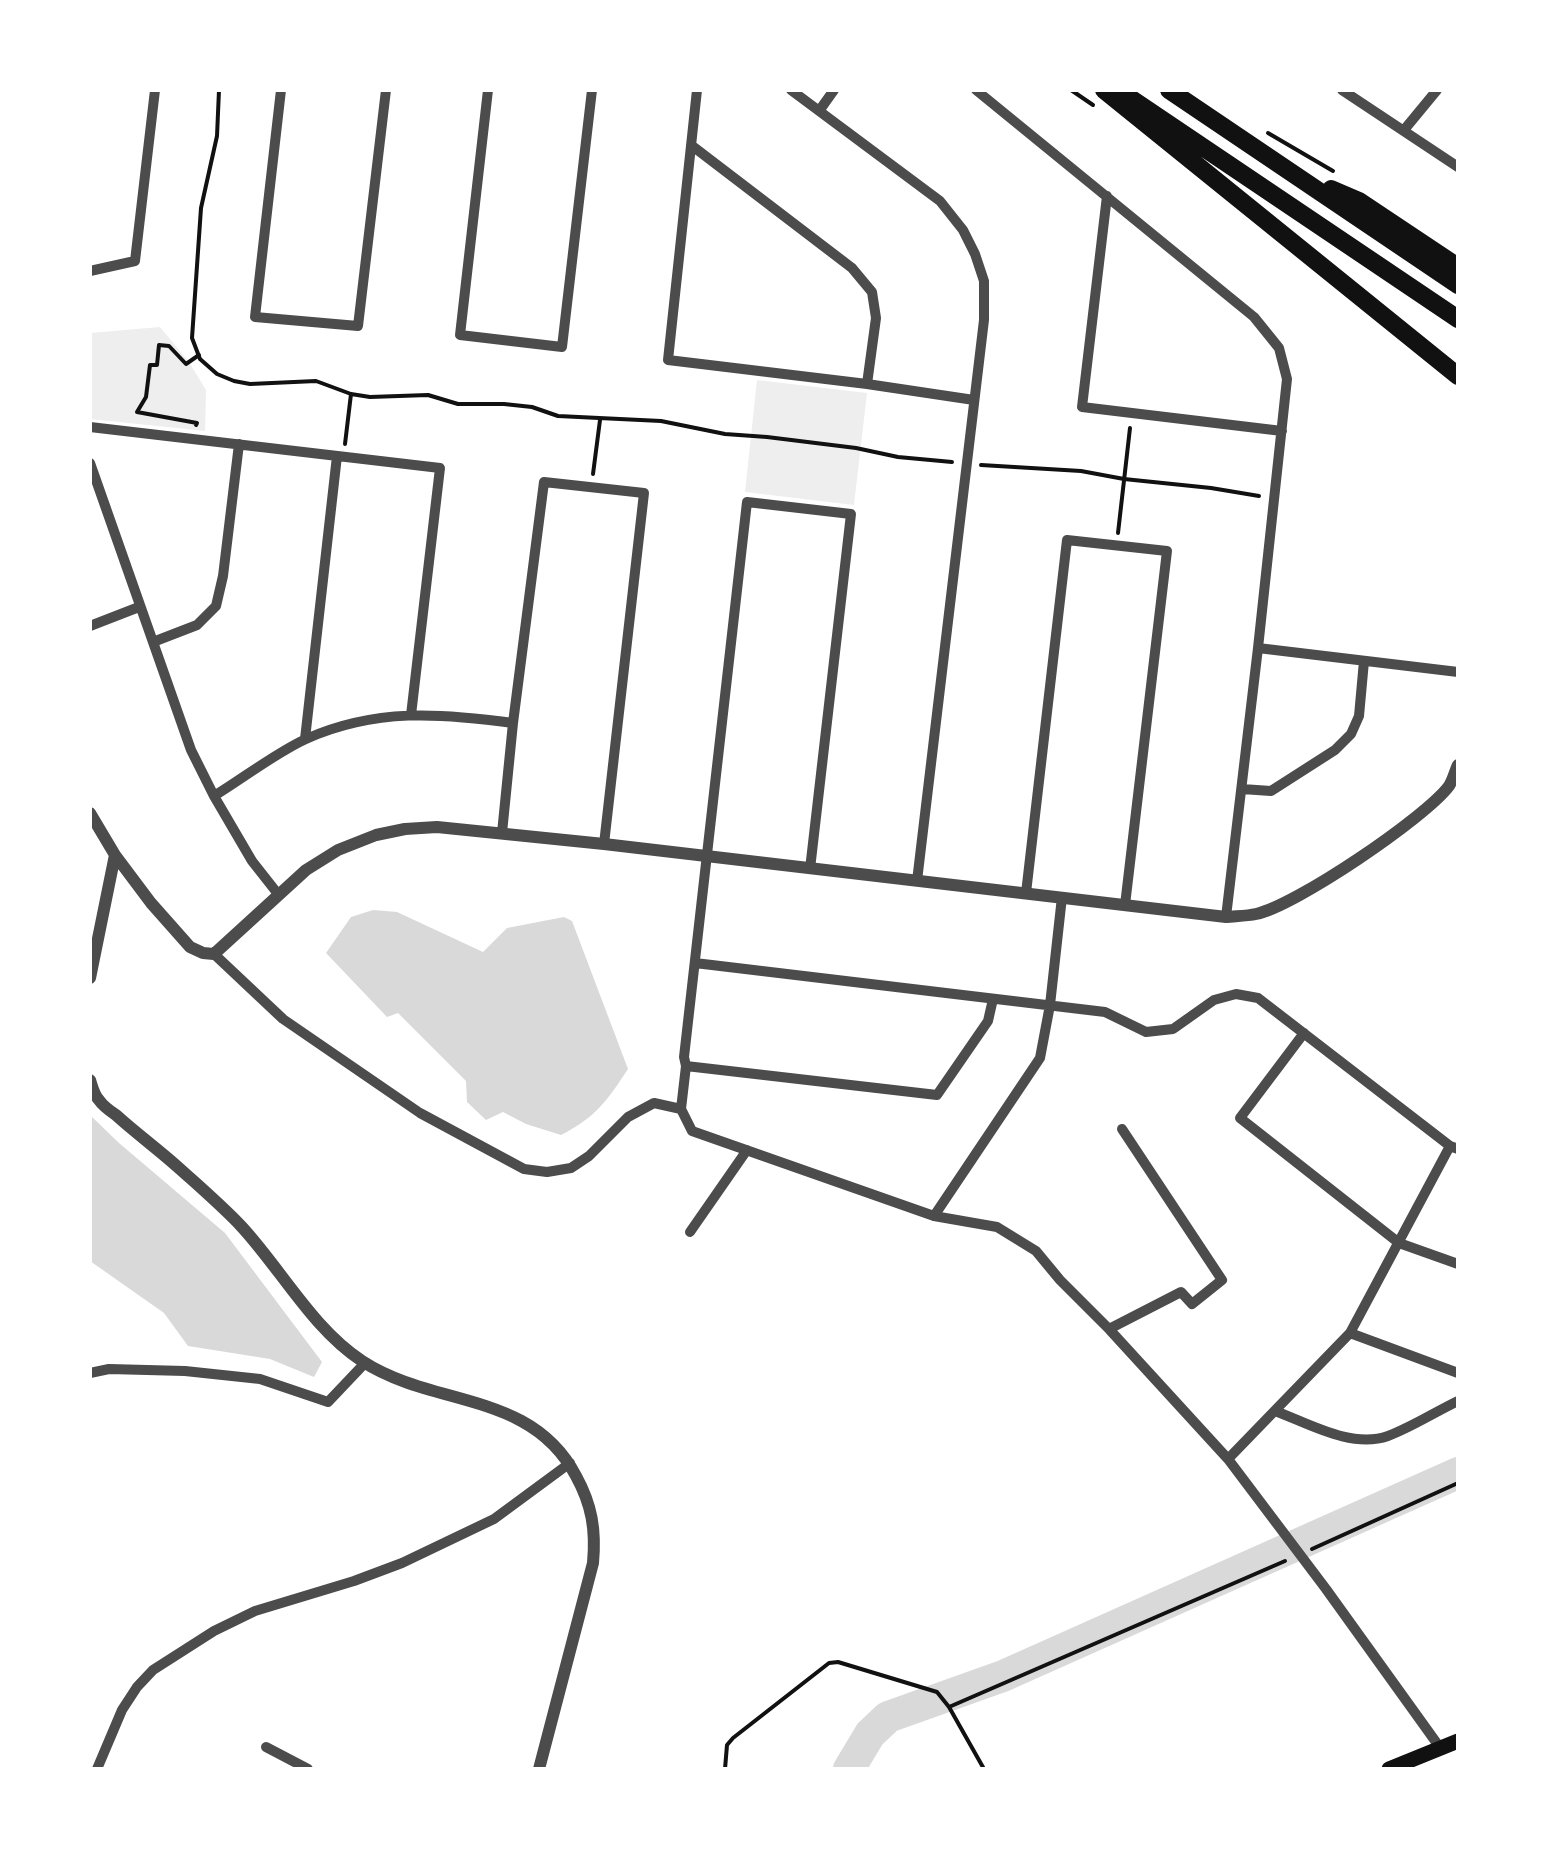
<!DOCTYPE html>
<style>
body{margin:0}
#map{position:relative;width:1548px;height:1859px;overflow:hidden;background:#fff;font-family:Bitter,serif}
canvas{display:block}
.frame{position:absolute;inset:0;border:92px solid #fff;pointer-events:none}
</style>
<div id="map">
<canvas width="1548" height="1859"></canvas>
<div class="frame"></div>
</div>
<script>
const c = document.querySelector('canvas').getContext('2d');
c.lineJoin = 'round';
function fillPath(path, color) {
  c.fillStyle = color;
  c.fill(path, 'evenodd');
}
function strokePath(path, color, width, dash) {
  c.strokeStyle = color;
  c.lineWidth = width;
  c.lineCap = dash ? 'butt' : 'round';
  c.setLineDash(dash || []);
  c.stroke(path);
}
fillPath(new Path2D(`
 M160,327L189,362L206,390L205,431L90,419V333Z
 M757,380L867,393L854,505L745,492Z`), '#eee');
fillPath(new Path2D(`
 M373,910L397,912L483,952L507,928L564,917L572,921L628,1069C607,1101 596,1117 561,1135L526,1124L503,1112L486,1120L467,1102L466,1081L398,1013L387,1017L326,953L351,917Z
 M90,1115L119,1143L225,1233L322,1362L314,1377L270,1359L188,1346L164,1313L90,1261Z`), '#d9d9d9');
strokePath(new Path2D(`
 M849,1769L870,1734L888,1717L1003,1676L1458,1473`), '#d9d9d9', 32);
strokePath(new Path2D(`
 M219,90L217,136L201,208L192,338L200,359L217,374L234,381L250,384L316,381L351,394L370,397L428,395L458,404H504L532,407L558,416L661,421L725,434L767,437L856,448L898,457L952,462
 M1071,90L1093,105
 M1268,133L1333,171
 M196,425L197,423L137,412L146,397L150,365H157L159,345L169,346L186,364L199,355
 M345,444L351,394
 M981,465L1081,471L1124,479L1211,488L1259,496
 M593,474L600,420
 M1118,533L1130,428
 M1312,1549L1458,1483
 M949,1707L1285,1561
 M725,1769L727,1745L733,1738L829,1663L838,1662L937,1692L949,1707L984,1769`), '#111', 4);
strokePath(new Path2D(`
 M281,90L255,317L358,326L386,90
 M488,90L460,335L562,347L592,90
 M697,90L668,360L867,384L974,400
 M791,90L940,201L963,230L975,254L984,281V320L917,881
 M976,90L1254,317L1279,348L1287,379L1258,648L1226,917
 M1342,90L1458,167
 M819,111L834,90
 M1404,130L1437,90
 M691,145L852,268L872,292L876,318L867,384
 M1107,196L1082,407L1282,431
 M90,271L135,261L155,90
 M90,427L440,468L411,715
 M90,463L191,750L214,796L252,861L278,894
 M90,626L139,607
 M153,642L197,625L216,606L223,576L239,444
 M1258,648L1458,672
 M305,739L337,456
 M1242,789L1271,791L1335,750L1351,734L1359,716L1364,661
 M214,796C242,779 277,752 306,739C375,708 441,713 513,723
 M502,833L513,723L544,482L644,493L604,844
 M810,869L851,514L747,502L684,1057L686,1066L937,1095L988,1021L993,999
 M1026,893L1067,540L1167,551L1125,905
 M214,954L283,1019L420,1113L524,1169L547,1172L571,1168L589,1156L628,1117L654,1103L681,1109
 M695,963L1105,1012L1146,1032L1173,1029L1214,1000L1236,994L1258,998L1450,1146L1458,1149
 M1304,1033L1240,1118L1399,1243L1458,1264
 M686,1066L681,1109L692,1131L934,1216L997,1227L1036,1251L1060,1280L1109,1329L1228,1459L1326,1589L1441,1749
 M934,1216L1040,1058L1050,1005L1062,897
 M690,1232L747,1150
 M1109,1329L1181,1292L1192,1304L1222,1280L1122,1129
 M1350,1333L1458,1373
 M90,1373L109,1369L185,1371L260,1379L328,1402L365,1363
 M1275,1411C1308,1423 1351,1449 1388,1436C1412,1427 1435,1412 1458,1401
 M1228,1459L1350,1333L1450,1146
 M266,1747L308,1769
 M97,1769L122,1710L137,1687L153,1670L214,1631L255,1611L354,1581L402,1563L494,1519L570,1463`), '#4c4c4c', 10);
strokePath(new Path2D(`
 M90,813L115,855L151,903L190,947L203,953L214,954L306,870L338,850L376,835L405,829L437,827L604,844L1226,917C1236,916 1247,916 1256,914C1295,906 1425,818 1449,786C1453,780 1455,771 1458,765
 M90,978L115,855
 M90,1080C92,1086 94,1095 99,1100C103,1106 110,1111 116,1115C137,1134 159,1150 180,1169C200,1187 222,1206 241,1226C281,1269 312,1328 362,1361C434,1408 531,1390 576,1476C592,1505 596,1530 593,1563L539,1769`), '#4c4c4c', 12);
strokePath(new Path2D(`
 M1389,1769L1458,1741`), '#111', 15);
strokePath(new Path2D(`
 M1104,90L1458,376
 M1169,90L1458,285
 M1127,96L1458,319
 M1331,189L1359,201L1458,267`), '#111', 18);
</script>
